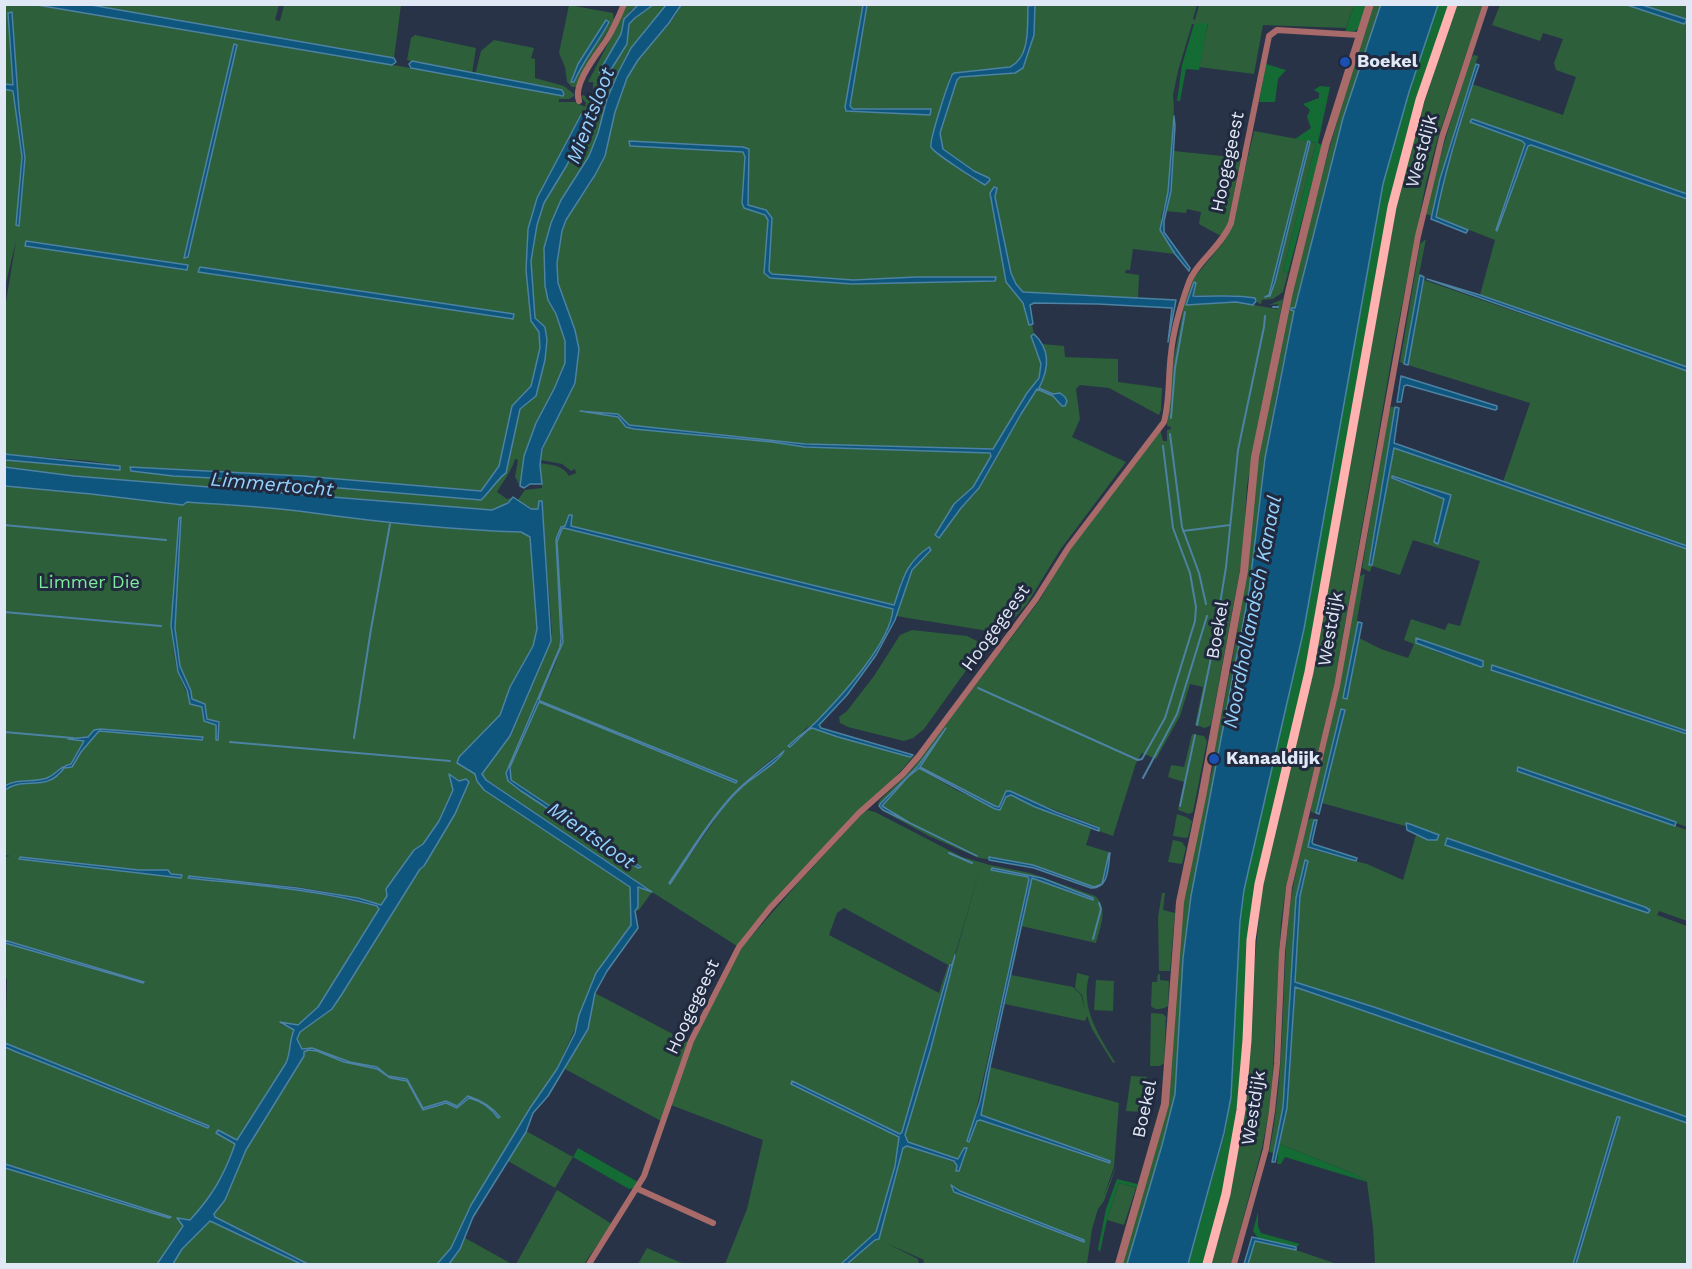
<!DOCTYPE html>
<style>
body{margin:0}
#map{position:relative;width:1692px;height:1269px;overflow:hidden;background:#293348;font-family:"Work Sans",sans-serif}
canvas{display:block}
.frame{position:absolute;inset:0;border:6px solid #e0e7f5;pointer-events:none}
</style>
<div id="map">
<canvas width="1692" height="1269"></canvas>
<div class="frame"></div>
</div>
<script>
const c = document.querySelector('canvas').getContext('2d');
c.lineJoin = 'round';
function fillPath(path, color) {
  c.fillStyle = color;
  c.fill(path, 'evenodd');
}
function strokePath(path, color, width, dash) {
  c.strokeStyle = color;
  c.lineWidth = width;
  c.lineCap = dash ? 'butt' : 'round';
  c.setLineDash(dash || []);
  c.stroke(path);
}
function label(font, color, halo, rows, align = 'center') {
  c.font = font + ' "Work Sans",sans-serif';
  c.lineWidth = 6;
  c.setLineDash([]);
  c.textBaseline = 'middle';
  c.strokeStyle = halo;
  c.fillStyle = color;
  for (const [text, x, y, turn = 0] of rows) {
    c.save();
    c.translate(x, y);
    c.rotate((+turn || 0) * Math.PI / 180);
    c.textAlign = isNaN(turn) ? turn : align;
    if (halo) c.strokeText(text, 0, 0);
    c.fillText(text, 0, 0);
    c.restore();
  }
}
fillPath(new Path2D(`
 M5,5H37L470,78L483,82L564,91L485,75H475L481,51L494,40L534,48L531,58L535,59V78L564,86L574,94V96L569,99H559V102H575L585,107L586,103L580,96L583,95L588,98C595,95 593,89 593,82H588L616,28L626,5H638L630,11L622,24L621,34L600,71L607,75L627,44L629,24L635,18L653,5H666L631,48L619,71L607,99L598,133L589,156L561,200L544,248L548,300L556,314L565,341V363L554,389L536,423L524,456L520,486L515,477L518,460L515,459C511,472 504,480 497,492L507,499L512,498L503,506L492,510L74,476L5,467V460L119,470L120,466L91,461L5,454V308L16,241L5,287V89L13,91L22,157L16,225L19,226L25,158L19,110L12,13L8,14L13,86L5,84ZM234,44L237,45L188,257H184ZM567,165L544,203L537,225L531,261L535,318L545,327V360L536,396L520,409L506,473C499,477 489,493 481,500L232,479L173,476L177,469L303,476L481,491L499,466L512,406L531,386L540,348L539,332L531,320L526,270L528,229L537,198L547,182ZM26,242L187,270L25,246Z
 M91,5H279L275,20L280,21L284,5H401L394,58Z
 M569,5L613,13L614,21L591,58L576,87H572L567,82L565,67L559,53Z
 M681,5H1028C1026,24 1032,57 1010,67L955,73L950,76L931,144L971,178H989L974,171L943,149L940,133L956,80L960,77L1015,73L1023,68L1034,35L1035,5H1197L1193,19L1195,20L1199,5H1354L1346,28L1263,25L1254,74L1199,67L1208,24H1192L1178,71L1173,95L1174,110L1168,192L1161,217V233L1175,254L1133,249L1130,270H1126L1125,273L1139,275L1138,298L1023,292L1016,284L1011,273L995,197L997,188L990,196L1006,282L1023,303L1029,325L1032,324L1034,334L1032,335L1041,364L1039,378L1027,393L993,449L805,444L629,425L618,414L581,410L618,417L626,427L634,429L772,442L805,447L990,453L991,456L973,487L954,504L939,538L961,508L974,495L1021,414L1038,389L1053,396L1062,406L1060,395L1053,394L1038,388L1047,358L1042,344L1064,346L1065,357L1118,359V382L1162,388L1161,410L1159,415L1109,388L1080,385L1076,389L1080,419L1072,437L1126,462L1060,550L1027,604L1001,633L896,616L912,570L931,550L929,547L901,581L895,605L571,526L572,516L569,515L565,526H563L556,539L558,586L557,542L562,529L564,528L893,609C887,651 842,693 815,723L805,729L790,747L808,730L812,728L838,737L910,757L913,755V757C858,821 786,876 737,946L652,892L639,910L635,911L638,907V887L651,892L486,780L482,774L510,736L520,715L552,634L542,501L538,509H531L517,501L525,490L542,488L540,463C551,465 563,465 569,476L576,473L575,469L571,471L562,464L541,460C542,447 548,438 553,426C562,402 572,377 578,352C582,336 561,300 558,283C555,266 558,248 562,233C567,211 587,194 596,174C611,136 615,97 636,62C649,42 672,27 681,5ZM560,612C570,641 552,672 539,699L540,701L736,782L735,783L539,702L510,767L511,780L641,868L508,781L506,773L560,647ZM784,751L742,787L723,808L670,884C672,875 681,865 686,856C713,817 744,776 784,751Z
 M1374,5H1381L1343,118L1295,309L1292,308L1291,310L1294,311L1275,402L1249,592L1191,896L1183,958L1175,1094L1162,1145L1127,1264H1122L1162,1125L1179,935L1187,880L1206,787C1211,777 1214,767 1213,755C1226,695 1238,634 1246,573C1252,529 1253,485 1261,442C1289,294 1326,145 1374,5Z
 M1456,5H1483L1438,137L1426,183L1392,356L1334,686L1286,887L1281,922L1272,1085L1269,1111L1262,1148L1231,1264H1211L1222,1226L1236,1157L1262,885L1358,418L1396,208L1413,137Z
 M1500,5H1627L1684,24L1686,19L1642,5H1687V194L1489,125L1473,119L1471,122L1522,141L1525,144L1496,230L1497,231L1528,146L1531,145L1687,199V367L1480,295L1495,240L1436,217L1443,181L1472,84L1563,115L1576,77L1556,70L1554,63L1563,39L1543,33L1540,41L1492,25Z
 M415,35L476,48L472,74L407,60L411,38Z
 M1474,55L1478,56L1440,179L1432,216L1426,214C1438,161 1454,109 1471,57Z
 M1254,131L1308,141L1269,295L1265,297H1269L1284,247L1310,142L1316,143L1283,271L1288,273L1283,292L1273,299L1262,300L1261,304L1258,303L1255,298C1234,294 1214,297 1193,295L1196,283L1187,305L1236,302L1277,309L1278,304L1269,305L1283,299L1247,485L1243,553L1211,725L1205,728L1195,725L1203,687L1190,684L1180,716L1156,759L1142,753L1136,763L1113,836L1099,831V827L1006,791L999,807L995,806L919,767L946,728L918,766L881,803L880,806L883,810L977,856L910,823L881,806L918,768L956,790L1000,810L1006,797L1011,795L1035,807L1091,829L1086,845L1109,852L1102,884L1094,887L1033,865L979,858L929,836L881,810L878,804L880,800L912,769L1027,617L1041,598L1063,559L1160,429L1163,441H1167V430L1171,429V427L1167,426L1172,368L1184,305L1193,279L1222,244L1232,225Z
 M1174,151L1241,158L1228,223L1223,234L1219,235L1199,224L1201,212L1187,209L1186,213L1166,211L1171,191Z
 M1426,239L1419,275L1420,276L1404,364L1400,362L1420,244Z
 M1424,280L1687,371V546L1503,482L1530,403L1408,365Z
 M1391,407H1395L1369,565H1372L1394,448L1687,549V731L1493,665L1490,669L1687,734V827L1518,767L1516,770L1687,830V921L1659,911L1657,915L1687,926V1117L1377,1008L1294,982L1300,896L1308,861L1305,860L1296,898L1283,1107L1274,1153L1269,1152C1285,1077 1281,999 1288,923C1291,888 1300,854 1308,820L1311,818L1317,820H1314L1308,847L1310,849L1367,864L1403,880L1416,835L1428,840L1439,835L1410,824L1406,823L1405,826L1322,803L1344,710H1341L1316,813L1319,814L1311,812V805L1330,727L1360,576L1365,574L1357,620L1358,622L1343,698L1347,699L1359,638L1381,649L1408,658L1414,644L1404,640L1411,619L1445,630L1448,623L1460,626L1480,561L1413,540L1400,575L1372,566L1370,572L1362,568L1389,409ZM1393,476L1451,495L1434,542L1444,499L1392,479ZM1417,639L1483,661C1458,659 1435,656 1417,639ZM1448,839L1645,907L1650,910L1648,913L1445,845Z
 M5,486L91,494L183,505L187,502C226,505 267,507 306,512C377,522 448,530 521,532L530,537L537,629L533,646L510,687L500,715L459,757L457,763L475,774L477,781L484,790L630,887L631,925L579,1020L557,1069L530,1108L471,1205L451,1248L437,1264H308L214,1217V1214L225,1200L246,1150L304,1056V1052L308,1050L316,1051L344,1062L377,1069L390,1078L407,1081L423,1110L446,1103L457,1108L469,1098C480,1101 490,1108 498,1118C492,1106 481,1100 468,1097L457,1106L446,1101L423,1108L407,1079L388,1076L377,1067L350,1062L312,1048L302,1049L297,1039L300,1032L381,932L420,869L425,866L469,783L468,780L459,781L452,778L453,790L439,821L423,844L414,850L381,906C325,885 248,883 189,876V878C252,885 316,890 377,907L379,909L318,1008L298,1025L280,1024L295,1030C289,1041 291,1052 286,1063L237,1140L216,1132L235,1144C223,1177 214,1194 190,1220L177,1218L183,1226L157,1264H5V1168L169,1218L171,1217L5,1164V1047L208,1128L209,1127L5,1043L7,981L5,973V943L136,982L143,981L5,940V857L10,856L5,855V790L12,785L41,783L60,775L64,767L69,765H64C59,769 54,775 48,778C34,784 18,779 5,787ZM181,517L175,628L180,666L191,691V699L205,704L207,719L219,722L216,740V725L204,721L202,707L190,704C187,690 180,681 177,669C166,620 176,567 181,517ZM20,857L139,870H167L171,874L181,875L180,877L19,859Z
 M912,630L967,636L979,642L980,651L924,729L913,738L904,741L848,727L840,723L839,717L847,711L874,676L900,635Z
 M1192,734L1204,736L1207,741L1193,812L1189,814L1178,810L1184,782L1168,777L1171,765L1184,767Z
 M868,810L875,812L962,857L990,865L1030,873L1095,896C1109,908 1100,927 1096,943L1021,926L1032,877L1093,898L1042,878L991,870L1028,877L1029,879L969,1141L977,1121L980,1120L1110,1163L1037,1134L981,1115L990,1067L1119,1103L1114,1167L1103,1198L1117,1164L1104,1201L1098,1209L1092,1229L1087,1264H923L924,1260L886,1243L918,1259L919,1264H847L875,1240L879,1239L903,1148L907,1146L954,1162L958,1171L967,1149L964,1148L958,1159L907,1142L904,1135L981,866L952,965H949L902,1132L899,1134L792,1081V1084L899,1137L895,1166L876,1232L841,1264H725L747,1209L763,1140L671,1105L695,1039L743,946L798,883L863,813ZM844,908L948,965L939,993L829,935L837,913ZM951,1188L1084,1240V1241L1076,1240Z
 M1177,814L1186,817L1192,821L1188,837L1186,838L1173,836Z
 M1173,840L1182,842L1186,848L1182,864L1168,862Z
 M1162,893H1165L1163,910L1175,913L1170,971H1159L1158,917Z
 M1077,973L1089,976C1080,1008 1099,1036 1115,1062L1113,1063L1092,1029L1087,1016L1085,1021L1005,1004L1011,975L1073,987L1081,995L1085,1010L1082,995L1075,988Z
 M1158,973L1160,975V980L1169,981L1168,1006C1163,1009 1155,1011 1151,1006L1152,982H1157Z
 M1096,980L1114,981L1113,1011L1094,1010Z
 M1294,987L1687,1123V1264H1576L1620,1118L1617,1117L1573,1264H1375L1373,1228L1367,1182L1355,1174L1279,1144L1287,1108Z
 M595,993L688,1042L661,1121L565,1069L588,1029Z
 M1151,1013L1163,1014L1166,1017L1164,1063L1160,1066H1150Z
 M1131,1076L1147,1077L1141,1112L1126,1111Z
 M526,1131L573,1157L555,1188L508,1161Z
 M1119,1183L1136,1188L1124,1225L1107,1220Z
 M557,1190L612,1224L584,1264H516Z
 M210,1221L301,1264H173L182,1249Z
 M465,1238L512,1264H449L460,1249Z
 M1255,1241L1296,1250L1337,1264H1248Z
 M647,1248L684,1264H638Z`), '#2c5f3a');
fillPath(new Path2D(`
 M1354,5H1367L1358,29L1355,31L1345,32Z
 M1438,5H1449L1407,133L1389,204L1299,705L1256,881L1238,1110L1224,1193L1204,1264H1188L1225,1133L1231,1097L1240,921L1244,890L1304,629L1383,184L1409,92Z
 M1208,23L1199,70L1186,69L1180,101H1177L1182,65L1194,24Z
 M1266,64L1286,70L1278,79L1275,102H1259Z
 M1320,86L1330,87L1318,143L1322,145L1288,273L1283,271L1316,143L1295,139L1311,128L1307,117L1310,110L1303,104L1319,98V93L1314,90Z
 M1279,1144L1355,1174L1367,1182L1285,1157L1281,1164H1277Z
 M578,1148L638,1182L634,1188L629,1189L573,1157Z
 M1117,1179L1137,1184V1188L1119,1183L1107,1220L1100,1252L1098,1249L1106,1209Z
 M1258,1212V1226L1261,1233L1300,1244L1296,1247L1258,1238L1253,1231Z`), '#146b34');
const water = new Path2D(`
 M1381,4L1438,5L1409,92L1383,184L1304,629L1244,890L1240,921L1231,1097L1224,1133L1188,1264H1127L1162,1145L1175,1094L1183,958L1191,896L1249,592L1265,458L1294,311L1291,310V308H1295L1343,118Z
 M37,5H91L394,58L396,62L392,65Z
 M638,5H653L635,18L629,24L627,44L607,76L599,72L621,34L624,19Z
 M666,5H681L669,23L638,60L627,78L615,112L605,156L595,175L566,220L562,231L557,263L558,283L575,330L579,349L575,383L542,449L540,465L542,484H530L524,488L520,486L524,456L536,423L554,389L565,363V341L556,314L548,300L545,286L544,248L551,223L561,200L589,156L598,133L607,99L619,71L631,48Z
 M863,5H867L850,106L853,109H931L930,115L846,111L845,107Z
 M1627,5H1642L1686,19V22L1684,24Z
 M1028,6L1035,5L1034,35L1023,68L1015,73L960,77L957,80L940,133L943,149L974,171L989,178L990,180L985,185C978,181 932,152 931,147C929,141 948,83 952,75L954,73L1010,67C1031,57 1027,25 1028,6Z
 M12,12L19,110L25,158L19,226L16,225L22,157L13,91L4,89L5,84L13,85L8,13Z
 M606,20L609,22C598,43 583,61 574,82H571L578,64Z
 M234,44L237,45L188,257L184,258Z
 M412,61L562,90L564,94L563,96L411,68L409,64Z
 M1476,64L1479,65C1462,115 1446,165 1436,217L1468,230L1466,233L1431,219L1440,179Z
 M582,113L589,116L567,165L544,203L537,225L531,261L535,318L545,327L547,340L545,360L536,396L520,409L506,473C499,477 489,493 481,500L232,479L173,476L131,471L130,467L303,476L481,491L499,466L512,406L531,386L540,348L539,332L531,321L526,270L528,229L537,198Z
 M1174,116L1175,126L1171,191L1164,221V232L1190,268L1189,271L1175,254L1160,230L1168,192Z
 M1472,119L1687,194V199L1531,145L1528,146L1497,231L1496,230L1525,144L1522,141L1470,122Z
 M629,141L743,147L749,149L748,205L766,210L772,218L769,271L772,274L853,280L916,277H996L995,281L852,284L770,278L764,273L768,220L765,215L744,208L742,203L745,157L743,152L630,146Z
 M1308,141L1310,142L1275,282L1270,296L1265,297L1269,295Z
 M994,187L997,188L995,197L1011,273L1016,284L1023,292L1176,300L1168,342L1172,308L1098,304L1034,303L1030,305L1033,324L1029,325L1023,303L1006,282L990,193Z
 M26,241L188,265L187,270L25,246Z
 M200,267L514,314L513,319L198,272Z
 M1420,275L1424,277L1408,365L1404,364Z
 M1427,279L1480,295L1687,367V371Z
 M1194,282L1196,283L1193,296C1214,297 1235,294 1255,298L1256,301L1253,305L1236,302L1186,305Z
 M1034,334C1051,350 1049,369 1039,388L1053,394L1060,393L1065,397L1067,401L1065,406H1062L1053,396L1037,389L1021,414L979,488L961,508L939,538L935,535L954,504L973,487L991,456L990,453L805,447L772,442L634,429L626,427L618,417L580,411L618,414L629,425L805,444L993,449L1027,393L1039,378L1041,364L1031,336Z
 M1401,376L1497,406V409L1495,410L1407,385L1404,386L1401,402H1397Z
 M1395,407L1399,408L1394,443L1687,546V549L1394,448L1372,565H1369Z
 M4,454L120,466V470L5,460Z
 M4,467L74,476L492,510L508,503L513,497L531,509H538L539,501H542L551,641L510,736L482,774L486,780L652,892L638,887V907L635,911L638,928L607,971L595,993L588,1029L548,1096L533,1113L526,1132L473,1217L460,1249L449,1264H437L451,1248L471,1205L530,1108L557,1069L575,1033L579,1015L596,973L631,925L630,887L484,790L477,781L475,774L457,763L459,757L500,715L510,687L533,646L537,629L530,537L521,532C448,530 378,522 306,512C267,507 227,505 187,502L183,505L91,494L5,486Z
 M1392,476L1451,495L1438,544L1434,542L1444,499L1392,478Z
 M569,515H572L571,526L894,605C903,579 905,564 929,547L931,550L912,570L895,620L876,655L847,695L819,725L821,728L913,755L910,757L838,737L812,728L808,730L790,747L788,746C797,737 808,730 817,721C841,696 890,644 893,609L564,528L562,529L557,542L563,642L539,699L540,701L737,781L736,783L539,702L510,767L511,780L641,867L638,868L521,791L508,781L506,773L560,647L561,638L556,539L561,527L565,526Z
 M181,517L175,628L180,666L191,691L192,699L205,704L207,719L219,722L218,740H216V725L204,721L202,707L190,704L187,690L178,672L171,626L179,518Z
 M1358,622L1362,623L1347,699L1343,698Z
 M1416,638L1483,661V666L1481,667L1416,643Z
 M1492,665L1687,731V734L1491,670Z
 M1341,709L1345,710L1319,814L1316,813Z
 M946,728L920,767L995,806L999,807L1006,791H1010L1056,812L1099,828V831L1035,807L1011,795L1006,797L1000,810L995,809L919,768L908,777L882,806L910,823L977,856L883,810L879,806L881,803L918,766Z
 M100,729L203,737L202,740L99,731L81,752L72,767L64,768C47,793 24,776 5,790V786C17,778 33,783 47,778C58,774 57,767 71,764L84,741L68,739L88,737L94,730Z
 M784,751C777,764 755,775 743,786C713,814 693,851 670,884L669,883C688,855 706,825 728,800C744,781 765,767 784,751Z
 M1518,767L1676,822L1675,826L1517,771Z
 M449,774L459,781L466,779L469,782L455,814L424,866L420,869L342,994L332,1009L300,1032L297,1039L302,1049L312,1048L350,1062L377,1067L388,1076L407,1079L423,1108L446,1101L457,1106L468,1096C481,1100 491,1106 500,1117L498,1118C491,1108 481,1101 469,1098L457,1108L446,1103L423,1110L407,1081L390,1078L377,1069L344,1062L317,1051L308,1050L304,1052V1056L246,1150L225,1200L214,1214L215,1217L308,1264H301L210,1221L182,1249L173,1264H157L183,1226L177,1218L190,1220C212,1196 224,1176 235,1144L216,1133L218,1130L237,1140L286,1063C291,1052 289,1041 294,1030L280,1022L298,1025L318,1007L379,909L377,906C316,889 251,885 188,878L189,876L297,888L358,898L381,905L387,896L386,889L414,850L423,844L439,821L453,790Z
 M1314,820H1317L1312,842L1313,844L1357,858L1356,861L1308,847Z
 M1406,823L1410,824L1439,835L1437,840H1428L1407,830Z
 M1447,838L1645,907L1650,910L1648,913L1445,845Z
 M1109,853H1110C1108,867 1109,889 1091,888L1034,868L989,860V857L1033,865L1094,887L1102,884Z
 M20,857L139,870H168L171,874L182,875L181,878L19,859Z
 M1305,860L1308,861L1300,896L1295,982L1377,1008L1687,1117V1123L1295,987L1287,1108L1275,1162H1272L1283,1107L1296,898Z
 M992,868L1042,878L1093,898V900L1032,878L990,1067L981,1115L1110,1161V1163L980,1120L977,1121L969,1142L967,1141L980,1101L1029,879L1028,877L991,870Z
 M4,940L144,982L143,983L5,943Z
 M955,955L931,1048L905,1135L908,1142L958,1159L964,1148H967L959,1171H956L957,1166L954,1161L907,1146L903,1148L879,1239L875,1240L847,1264H841L876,1232L895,1166L899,1137L791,1084L792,1081L900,1134L902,1132L950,965H952Z
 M5,1043L209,1126L208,1128L14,1051L5,1047Z
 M1617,1117H1620L1576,1264H1573Z
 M5,1164L171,1217L169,1218L5,1168Z
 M951,1185L960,1191L1084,1240V1242L954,1192Z
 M1252,1237L1296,1247V1250L1255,1241L1248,1264H1244Z`);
fillPath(water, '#0e567e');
strokePath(water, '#4d82a2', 1.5);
strokePath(new Path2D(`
 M1273,307H1278
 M1171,418L1175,368L1185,312
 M1170,434L1182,527L1199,573L1206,604
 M4,525L166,540
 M1183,531L1230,525
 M4,612L161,626
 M978,688L1138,760L1142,759L1165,718L1195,621L1196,607L1190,573L1173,528L1163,446
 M1197,725L1212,653L1226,567L1238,450L1264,327L1265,316
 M4,732L73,738
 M354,738L371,629L390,524
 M230,742L450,761
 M1143,778L1177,714L1207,616
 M1180,806L1195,735
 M949,853L972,863
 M1093,939L1101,909L1099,903`), '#4d82a2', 2);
strokePath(new Path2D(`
 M579,101C572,84 598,53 607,39C614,28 619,16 624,4
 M638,1189L713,1223
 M589,1264L644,1176L691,1041L739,947L770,908L859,813L903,774L918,757L1036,599L1068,548L1164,422C1170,400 1168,376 1171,354C1173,331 1181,304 1189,282C1196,263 1221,247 1231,223L1269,36L1277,30L1359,35
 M1234,1264L1266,1149L1272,1111L1277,1064L1282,952L1289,887L1337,686L1418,236L1442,137L1486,4`), '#a96b6a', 6);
strokePath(new Path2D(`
 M1119,1264L1165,1104L1180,902L1202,797L1244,571L1255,457L1289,292L1326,143L1370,4`), '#a96b6a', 8);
strokePath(new Path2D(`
 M1207,1264L1226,1194L1241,1110L1247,1040L1251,940L1259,884L1309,672L1392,207L1420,100L1453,4`), '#ffb2b0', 9);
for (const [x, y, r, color] of [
 [1345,62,6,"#1a4fb4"],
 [1214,759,6,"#1a4fb4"]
]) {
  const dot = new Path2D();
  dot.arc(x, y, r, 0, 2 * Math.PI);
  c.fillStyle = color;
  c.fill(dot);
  strokePath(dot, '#20293d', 2);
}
label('bold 18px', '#e0e7f5', '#20293d', [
 ["Boekel",1357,62],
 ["Kanaaldijk",1226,759]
], 'left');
label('18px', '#e0e7f5', '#20293d', [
 ["Westdijk",1422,151,-75],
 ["Hoogegeest",1228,162,-78],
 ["Hoogegeest",996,628,-54],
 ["Westdijk",1331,629,-80],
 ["Boekel",1218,630,-80],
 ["Hoogegeest",693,1007,-65],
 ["Westdijk",1254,1108,-81],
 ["Boekel",1145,1109,-78]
]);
label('18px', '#80e99b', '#20293d', [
 ["Limmer Die",89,583]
]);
label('italic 20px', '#95d2fe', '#20293d', [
 ["Mientsloot",591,116,-69],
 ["Limmertocht",272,485,5],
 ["Noordhollandsch Kanaal",1253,612,-79],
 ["Mientsloot",591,836,35]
]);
</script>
